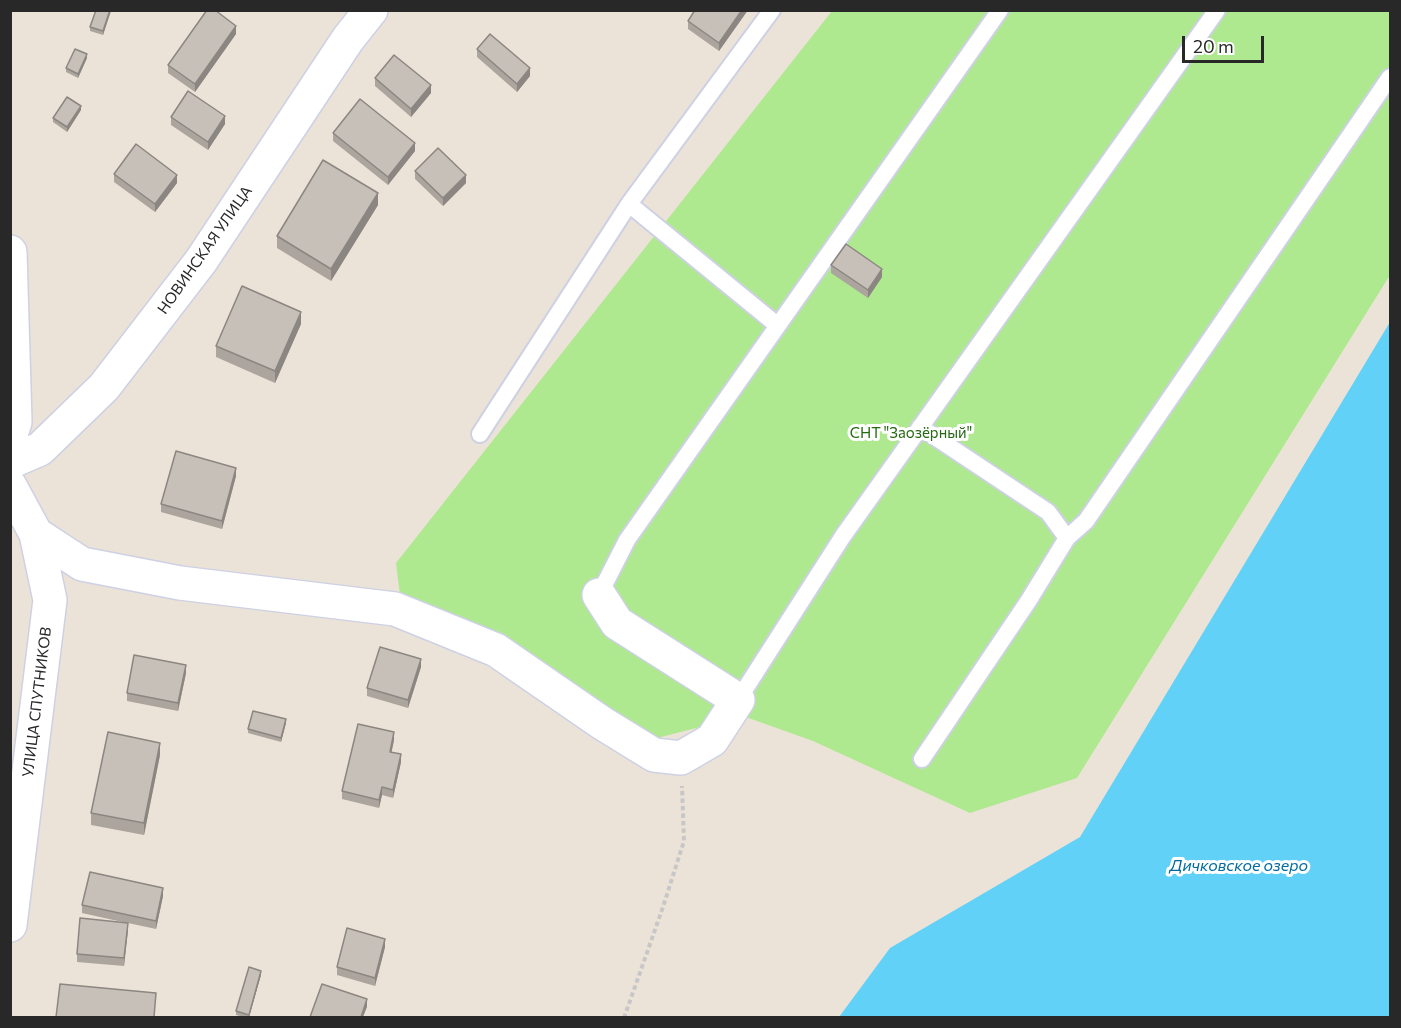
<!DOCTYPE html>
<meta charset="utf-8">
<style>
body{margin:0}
#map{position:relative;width:1401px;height:1028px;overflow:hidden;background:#ece3d8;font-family:Commissioner,sans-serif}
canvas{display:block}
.frame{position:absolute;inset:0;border:12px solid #282828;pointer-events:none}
.scale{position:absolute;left:1182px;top:36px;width:82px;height:27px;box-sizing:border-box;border:3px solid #282828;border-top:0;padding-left:8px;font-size:18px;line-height:21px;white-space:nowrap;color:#282828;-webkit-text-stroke:4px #fff;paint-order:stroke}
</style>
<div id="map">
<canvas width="1401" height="1028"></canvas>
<div class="frame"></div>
<div class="scale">20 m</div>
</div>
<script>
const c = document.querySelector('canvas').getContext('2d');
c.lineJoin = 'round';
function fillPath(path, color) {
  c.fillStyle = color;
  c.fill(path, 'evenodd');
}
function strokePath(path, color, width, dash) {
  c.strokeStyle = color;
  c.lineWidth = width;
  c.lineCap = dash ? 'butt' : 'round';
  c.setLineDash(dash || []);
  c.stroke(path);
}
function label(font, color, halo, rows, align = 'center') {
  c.font = font + ' Commissioner,sans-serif';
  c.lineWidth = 6;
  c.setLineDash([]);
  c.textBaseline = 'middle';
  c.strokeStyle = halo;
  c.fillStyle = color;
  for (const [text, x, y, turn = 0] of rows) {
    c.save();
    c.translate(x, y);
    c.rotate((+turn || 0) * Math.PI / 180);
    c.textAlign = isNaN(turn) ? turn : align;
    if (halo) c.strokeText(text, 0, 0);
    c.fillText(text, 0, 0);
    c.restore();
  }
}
fillPath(new Path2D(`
 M832,11H1390V275L1077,778L970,813L813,741L743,716L657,738L494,634L400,595L396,563Z`), '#aee88f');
fillPath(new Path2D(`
 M1390,322V1017H839L890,948L1080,837Z`), '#61d1f8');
const service = new Path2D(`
 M629,204L777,325
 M920,427L1048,512L1067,538
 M480,434L629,204L772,10
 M599,595L627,540L1000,10
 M738,700L843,536L1217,10
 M922,759L1029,600L1067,538L1086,521L1390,77`);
const minor = new Path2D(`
 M10,252L15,422L10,437
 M10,462L40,449L104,387L201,261L348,39L371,10
 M10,486L36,534L50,600L10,925
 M36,534L82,564L180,583L395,609L496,650L602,723L654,755L681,758L712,740L738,700L617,623L599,595`);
strokePath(service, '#cdd1e3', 20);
strokePath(minor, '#cdd1e3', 36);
strokePath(new Path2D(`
 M624,1018L663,907L684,841L682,786`), '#c7c7c7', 4, [4.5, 3]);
strokePath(service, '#fff', 16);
strokePath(minor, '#fff', 33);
fillPath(new Path2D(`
 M111,10L103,35L90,31V27Z
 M695,10H748L719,51L688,29V21Z
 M236,34L195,92L168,73V65Z
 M477,49L530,76L517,92L477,57Z
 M87,58L78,78L66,72V68Z
 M375,78L431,93L411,117L375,86Z
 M81,110L67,132L53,122V118Z
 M171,117L225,124L208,150L171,125Z
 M333,133L415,151L388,185L333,141Z
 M415,171L466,183L443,206L415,179Z
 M114,174L177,183L155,212L114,182Z
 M378,205L331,281L277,248V236Z
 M831,265L882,277L868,298L831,273Z
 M301,324L275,383L216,357V346Z
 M236,476L222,529L161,512V504Z
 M421,667L408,708L367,696V688Z
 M186,673L178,711L127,701V693Z
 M286,723L281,742L248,733V729Z
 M394,740L391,752L401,762L393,798L382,795L379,808L342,799V791Z
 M160,755L144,835L91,825V813Z
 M163,896L156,929L128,923L124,966L77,962V954L127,923L82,913V905Z
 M385,947L375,986L337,975V967Z
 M261,975L249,1017H244L236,1015V1011Z`), '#aba59e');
fillPath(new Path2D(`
 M110,10L111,11L103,35V31Z
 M742,10H748L719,51V43Z
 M236,26V34L195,92V84Z
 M87,54V58L78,78V74Z
 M530,68V76L517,92V84Z
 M431,85V93L411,117V109Z
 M81,106V110L67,132V127Z
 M225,116V124L208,150V142Z
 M415,143V151L388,185V177Z
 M177,175V183L155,212V204Z
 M466,175V183L443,206V198Z
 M378,193V205L331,281V269Z
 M882,269V277L868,298V290Z
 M301,312V324L275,383V371Z
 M236,468V476L222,529V521Z
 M421,659V667L408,708V700Z
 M186,665V673L178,711V703Z
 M286,719V723L281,742V738Z
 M394,732V740L390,760V752Z
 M160,743V755L144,835V823Z
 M401,754V762L393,798V790Z
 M382,787V795L379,808V800Z
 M163,888V896L156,929V921Z
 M128,923V931L124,966V958Z
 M385,939V947L375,986V978Z
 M261,971V975L249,1017V1015Z
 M367,999V1007L363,1017H361Z`), '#8b8681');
const building = new Path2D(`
 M96,10H110L103,31L90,27Z
 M207,10H215L236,26L195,84L168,65Z
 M695,10H742L719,43L688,21Z
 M490,34L530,68L517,84L477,49Z
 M75,49L87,54L78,74L66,68Z
 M394,55L431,85L411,109L375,78Z
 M188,91L225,116L208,142L171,117Z
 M67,97L81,106L67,127L53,118Z
 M360,99L415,143L388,177L333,133Z
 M136,144L177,175L155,204L114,174Z
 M438,148L466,175L443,198L415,171Z
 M323,160L378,193L331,269L277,236Z
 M846,244L882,269L868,290L831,265Z
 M242,286L301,312L275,371L216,346Z
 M176,451L236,468L222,521L161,504Z
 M380,647L421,659L408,700L367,688Z
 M134,655L186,665L178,703L127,693Z
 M253,711L286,719L281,738L248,729Z
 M358,724L394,732L390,752L401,754L393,790L382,787L379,800L342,791Z
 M108,732L160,743L144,823L91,813Z
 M90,872L163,888L156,921L82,905Z
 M80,918L128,923L124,958L77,954Z
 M347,928L385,939L375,978L337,967Z
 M249,967L261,971L249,1015L236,1011Z
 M60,984L156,993L154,1017H56Z
 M322,984L367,999L361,1017H310Z`);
fillPath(building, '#c7c0b8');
strokePath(building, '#8b8681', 1.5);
label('15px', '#282828', '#fff', [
 ["НОВИНСКАЯ УЛИЦА",205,250,-55],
 ["УЛИЦА СПУТНИКОВ",37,702,-83]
]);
label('15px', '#266913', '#fff', [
 ["СНТ \"Заозёрный\"",911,433]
]);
label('italic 16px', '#026ca1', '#fff', [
 ["Дичковское озеро",1239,866]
]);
</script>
